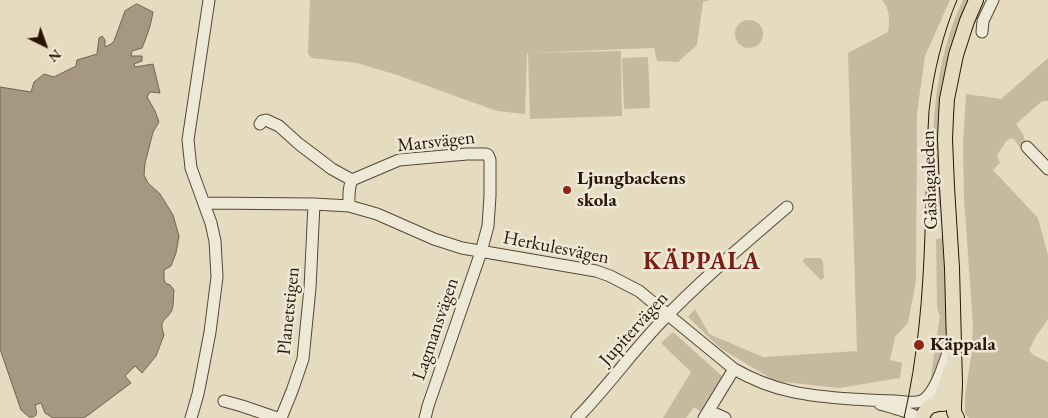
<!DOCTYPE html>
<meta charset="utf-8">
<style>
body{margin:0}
#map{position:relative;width:1048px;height:418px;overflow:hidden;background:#e5dbc0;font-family:"EB Garamond",serif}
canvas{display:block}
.north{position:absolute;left:20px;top:20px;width:50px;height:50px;-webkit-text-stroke:4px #eee8d6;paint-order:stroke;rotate:138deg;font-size:14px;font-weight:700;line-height:20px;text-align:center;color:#291406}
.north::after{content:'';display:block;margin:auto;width:18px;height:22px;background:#291406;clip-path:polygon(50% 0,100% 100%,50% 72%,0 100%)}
</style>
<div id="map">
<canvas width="1048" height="418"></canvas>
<div class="north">N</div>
</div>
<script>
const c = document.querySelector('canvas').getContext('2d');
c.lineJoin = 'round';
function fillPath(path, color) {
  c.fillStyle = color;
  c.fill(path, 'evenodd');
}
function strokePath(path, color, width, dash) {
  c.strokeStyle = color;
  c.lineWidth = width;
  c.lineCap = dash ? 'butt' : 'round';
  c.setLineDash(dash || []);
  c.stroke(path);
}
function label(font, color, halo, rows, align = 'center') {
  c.font = font + ' "EB Garamond",serif';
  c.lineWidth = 5;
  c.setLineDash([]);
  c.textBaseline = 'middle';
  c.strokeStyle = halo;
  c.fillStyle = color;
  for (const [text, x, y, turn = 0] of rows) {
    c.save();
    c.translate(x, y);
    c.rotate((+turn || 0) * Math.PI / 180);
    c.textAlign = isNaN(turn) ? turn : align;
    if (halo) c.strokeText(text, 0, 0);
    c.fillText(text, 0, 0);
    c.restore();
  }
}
fillPath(new Path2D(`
 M310,0H709L703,2L697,45L678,62L657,61L654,48L527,53L525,114L497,111L397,75L357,63L312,58L308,54Z
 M882,0H950L925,56L917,113L916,281L908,323L895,337L890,360L902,363L900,378L839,388L775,381L720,348L688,317L695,309L709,334L763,357L857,351L848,53L888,32C890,21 890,9 882,0Z
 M963,0H970L963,13L951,53L942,206L934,207C931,137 932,64 963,0Z
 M735 34a14 14 0 1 1 28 0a14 14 0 1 1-28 0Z
 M621,51L622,116L530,119L528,53Z
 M648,57L650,108L624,109L622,58Z
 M1048,58V101H1042L1016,124L1023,134L1026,144L1024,147L1021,148C1017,145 1016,140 1012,138L1007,140L997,155L1000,163L993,170L1038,218L1048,255V319L1035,338L1029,350L1033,355L1048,362V418H969L965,414V396L972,350L973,324L964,198L963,144L966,94L1001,99Z
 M943,238C945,276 952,324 941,361C939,368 935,375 931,382V375L940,316L937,308L936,239Z
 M805,258H820L823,262L824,278L821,280L802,261Z
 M673,332L722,376L700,411L694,407L686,418H663L691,372L661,343Z`), '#c5b9a0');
const water = new Path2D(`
 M137,4L153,12C151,25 147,36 142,48L132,51L131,56H142V61L134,64L135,67L153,64L160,93L150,92L147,97L155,111L159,122L153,132L145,163L144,175L148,183L160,194L173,215L179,236L176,253L171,266L164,270V278L165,283L170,285L174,290C173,296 174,305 172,310C167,321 158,318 164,335L156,356L142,373L135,366L125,376L131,383L87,416L83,418H53L45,413L41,403L35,405C37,411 39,418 29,417L21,410L0,349V87L31,92L34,82L44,74L54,77L76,66L77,60L97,54L99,38L102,36L105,40V47L111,44L114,41L125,11Z`);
fillPath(water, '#a59781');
strokePath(water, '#736350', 1);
const minor = new Path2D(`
 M982,32L983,21L993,0
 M260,124L262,121L266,120L279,126L299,144L332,169L352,180
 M1027,147L1048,169
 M204,203L314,204L349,206L377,214L434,239L462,248L596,271L610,276L639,291L734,369C774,392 808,396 852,399C867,400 880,401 895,401C902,401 914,404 921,401C936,395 948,354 951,340
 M349,206C349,196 348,189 352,180L399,160L467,154H486L488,155L490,160V196L488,226L481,252L428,406L425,418
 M224,401L242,406L277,418
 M880,404C890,407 911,412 918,418
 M709,411L725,418
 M191,418L198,394L202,374L210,332L217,277L215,241L211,223L191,168L188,140L209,0
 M281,418L292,391L303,359L310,288L314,204
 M577,418C607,388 631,353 660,323C700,281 744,244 787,207
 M704,418L734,369`);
const major = new Path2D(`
 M935,405L941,398L951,369
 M922,418C925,408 933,403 943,404
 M957,418L954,412V406L955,384L952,268L947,187L945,139L946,116L947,99L956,55L967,21L976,0`);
strokePath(minor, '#584634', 13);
strokePath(major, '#291406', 16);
strokePath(minor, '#eee8d6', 11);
strokePath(major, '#e5dbc0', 14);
strokePath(new Path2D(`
 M904,418C918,357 923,295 925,233C927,192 926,151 929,111C933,74 943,33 957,0`), '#291406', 1);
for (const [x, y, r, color] of [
 [567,190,5,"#8f2418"],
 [919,345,6,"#8f2418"]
]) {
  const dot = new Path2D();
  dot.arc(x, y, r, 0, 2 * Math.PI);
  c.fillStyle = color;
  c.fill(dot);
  strokePath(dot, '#eee8d6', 2);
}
label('19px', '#291406', '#eee8d6', [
 ["Marsvägen",436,142,-6],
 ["Gåshagaleden",930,180,-92],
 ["Herkulesvägen",556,248,11],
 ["Planetstigen",289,311,-84],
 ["Lagmansvägen",436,329,-71],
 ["Jupitervägen",634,329,-48]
]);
label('bold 19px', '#291406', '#eee8d6', [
 ["Ljungbackens",577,179],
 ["skola",577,201],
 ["Käppala",930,345]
], 'left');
c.letterSpacing = '1px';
label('bold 24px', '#7a1f14', '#eee8d6', [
 ["KÄPPALA",702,262]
]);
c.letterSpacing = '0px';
</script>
